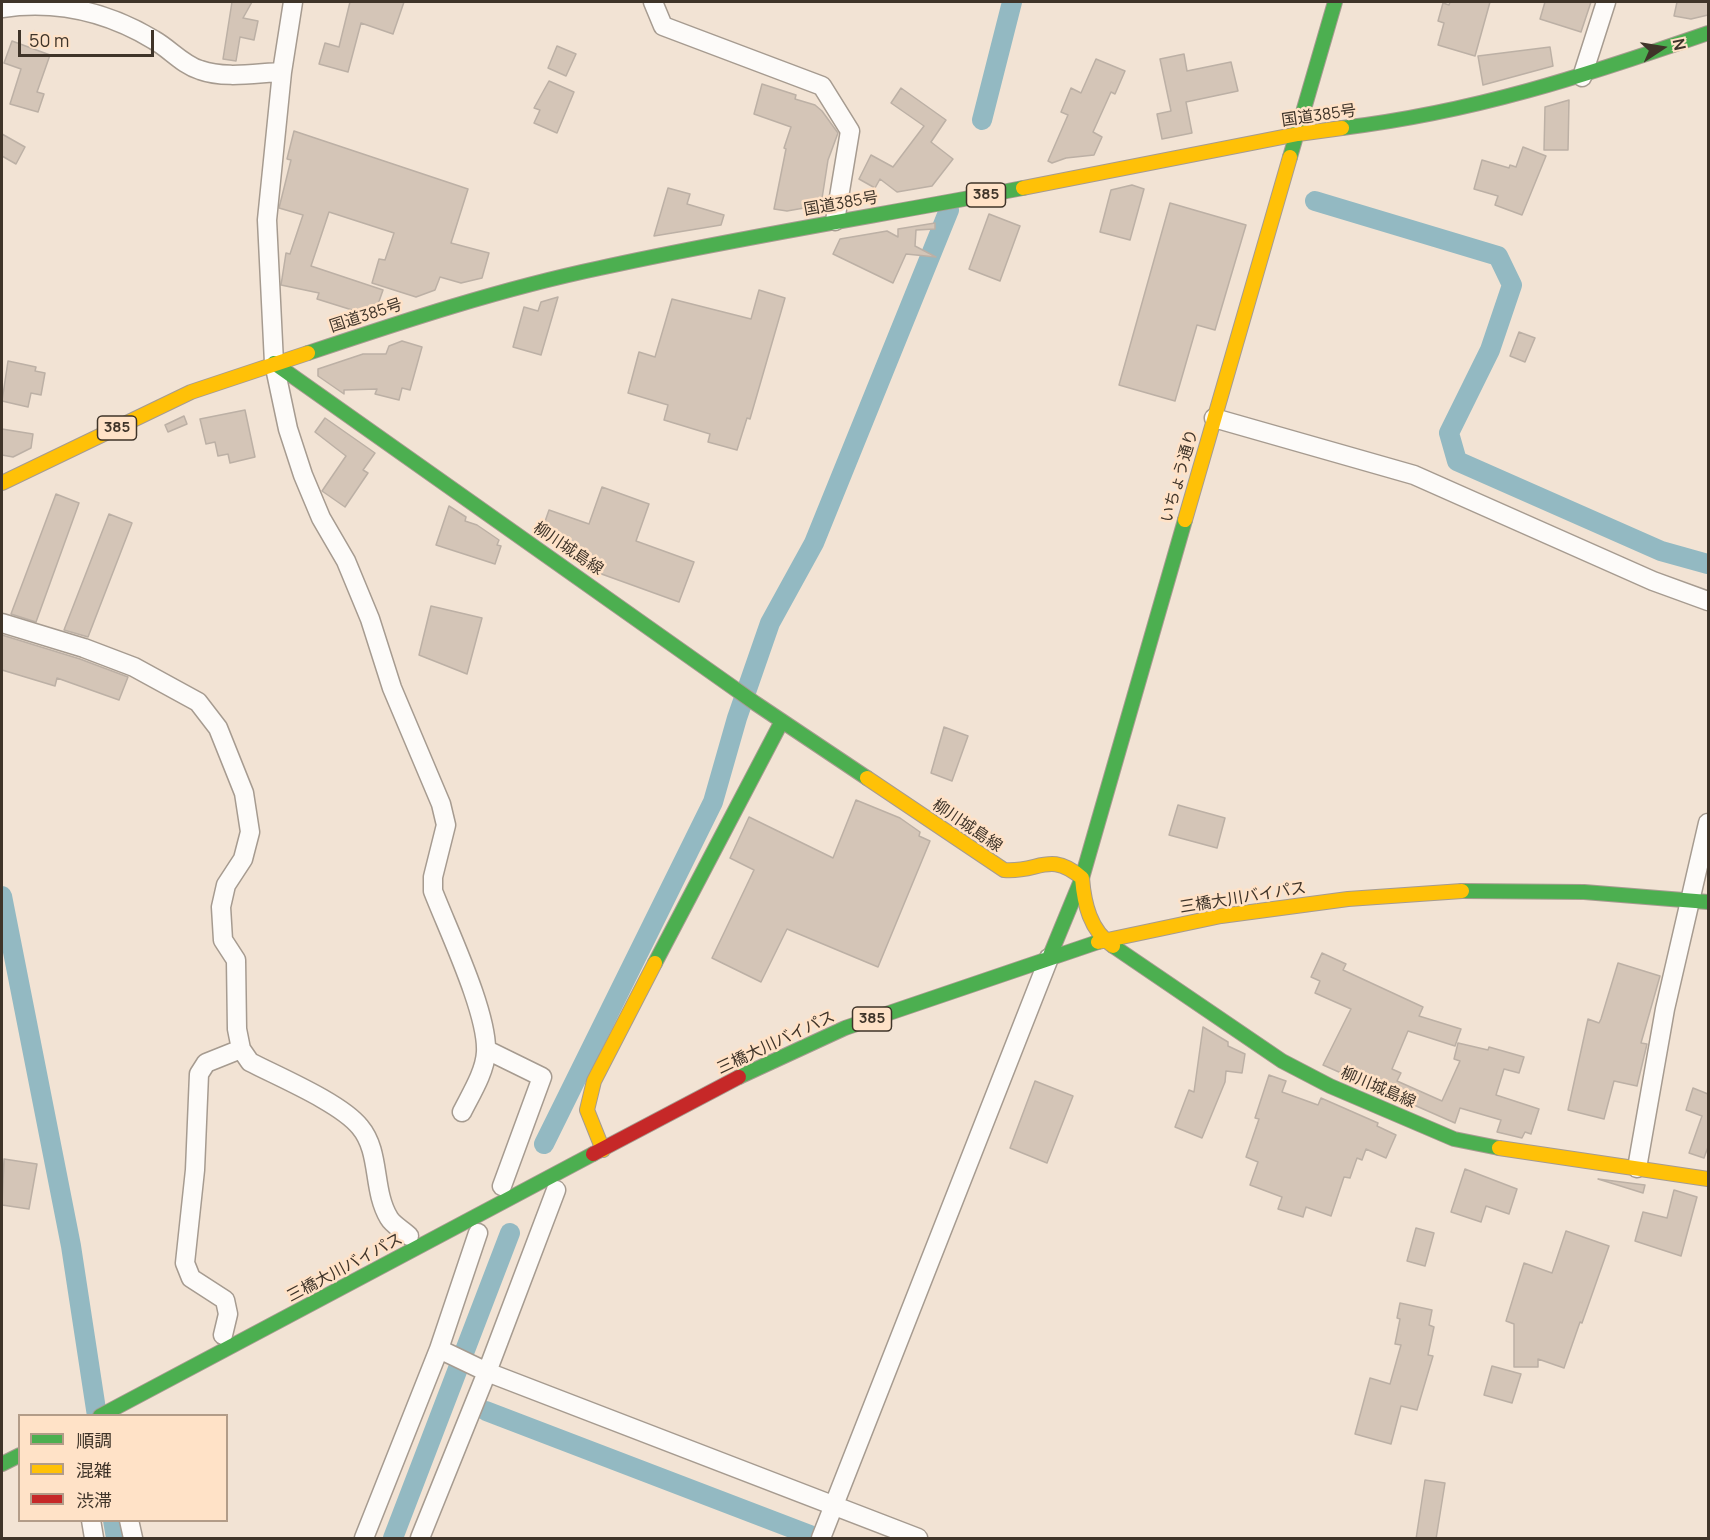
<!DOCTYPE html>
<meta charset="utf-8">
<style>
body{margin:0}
#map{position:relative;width:1710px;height:1540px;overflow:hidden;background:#f2e3d4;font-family:Manrope,"Noto Sans JP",sans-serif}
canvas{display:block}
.frame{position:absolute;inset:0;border:3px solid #3f3429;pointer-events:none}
.legend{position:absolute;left:18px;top:1414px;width:210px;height:108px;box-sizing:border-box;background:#ffe2c7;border:2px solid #b29c88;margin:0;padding:8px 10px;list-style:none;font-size:18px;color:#3f3429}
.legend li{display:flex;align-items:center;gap:12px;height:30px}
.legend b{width:30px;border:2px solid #b29c88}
.north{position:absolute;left:1632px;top:18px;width:60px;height:60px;-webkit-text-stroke:4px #ffe2c7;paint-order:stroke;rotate:78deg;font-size:16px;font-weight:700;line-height:24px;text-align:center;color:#3f3429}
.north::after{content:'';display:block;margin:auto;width:21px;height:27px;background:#3f3429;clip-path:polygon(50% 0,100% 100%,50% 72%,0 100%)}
.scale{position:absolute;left:18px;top:30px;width:136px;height:27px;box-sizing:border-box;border:3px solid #3f3429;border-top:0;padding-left:8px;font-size:18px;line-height:21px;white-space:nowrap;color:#3f3429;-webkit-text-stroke:4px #ffe2c7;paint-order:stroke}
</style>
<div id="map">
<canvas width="1710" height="1540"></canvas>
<div class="frame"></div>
<ul class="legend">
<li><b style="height:8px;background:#4caf50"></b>順調</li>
<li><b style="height:8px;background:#ffc107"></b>混雑</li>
<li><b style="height:8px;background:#c62828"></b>渋滞</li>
</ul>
<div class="north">N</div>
<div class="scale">50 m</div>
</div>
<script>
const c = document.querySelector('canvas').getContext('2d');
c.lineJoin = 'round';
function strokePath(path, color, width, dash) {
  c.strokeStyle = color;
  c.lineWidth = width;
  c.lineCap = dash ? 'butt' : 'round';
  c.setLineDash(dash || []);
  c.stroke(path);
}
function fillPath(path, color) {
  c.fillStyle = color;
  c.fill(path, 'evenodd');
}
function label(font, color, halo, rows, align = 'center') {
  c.font = font + ' Manrope,"Noto Sans JP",sans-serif';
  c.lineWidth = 5;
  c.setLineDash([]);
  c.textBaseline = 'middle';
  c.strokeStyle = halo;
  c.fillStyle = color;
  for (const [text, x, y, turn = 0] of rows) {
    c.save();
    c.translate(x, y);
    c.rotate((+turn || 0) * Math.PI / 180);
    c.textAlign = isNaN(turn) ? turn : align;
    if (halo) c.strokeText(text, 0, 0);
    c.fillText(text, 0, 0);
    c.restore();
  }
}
strokePath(new Path2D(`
 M982,120L1012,2
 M1315,201L1498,256L1512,285L1490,350L1449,433L1457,461L1661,551L1708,564
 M2,896L71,1246L97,1416
 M544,1144L713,802L737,718L770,623L814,543L949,210
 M486,1411L810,1535
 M113,1520L116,1538
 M393,1538L510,1233`), '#93b9c2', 20);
const building = new Path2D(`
 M232,2H252L243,18L258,21L254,40L240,37L236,61L223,59Z
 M350,2H404L393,34L361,23L348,72L319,64L325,43L339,47Z
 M1450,2H1490L1475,56L1438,45L1444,23L1438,21L1443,3L1449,5Z
 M1545,2H1591L1581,32L1540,19Z
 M1677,2H1708V15L1691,19L1674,16Z
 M12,41L50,55L37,92L44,94L38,112L10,104L21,69L4,63Z
 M557,46L576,54L566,76L548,68Z
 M1550,47L1553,66L1483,85L1478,56Z
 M1184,54L1187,71L1231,62L1238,91L1186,102L1192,133L1162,139L1157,114L1171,111L1160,59Z
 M1096,59L1125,71L1115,94L1111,92L1093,132L1102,137L1094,155L1066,158L1052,163L1048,161L1068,115L1061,112L1071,88L1081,93Z
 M549,81L574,92L557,133L534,123L540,110L534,108Z
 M762,84L796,95L795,99L815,105L822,111L838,133L828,160L821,205L787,211L774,209L786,149L784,148L791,127L754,114Z
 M901,88L946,120L931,142L953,159L932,186L897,192L880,179L875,188L859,179L871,155L893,167L924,126L891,103Z
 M1569,100L1568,150H1544L1545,107Z
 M294,131L468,189L451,243L489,253L482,278L461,283L440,277L435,290L416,297L372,283L379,259L385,260L394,233L329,212L311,266L383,290L376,310L365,314L317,299L319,293L281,285L286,253L290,254L303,215L279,208L291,160L287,159Z
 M2,134L25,147L16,164L2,156Z
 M1523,147L1546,156L1522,215L1495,205L1498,196L1474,189L1482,160L1509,168L1510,165L1516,167Z
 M1132,185L1144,189L1130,240L1100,232L1111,190Z
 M668,188L690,194L687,204L724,215L721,225L654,236Z
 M1170,203L1246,225L1215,330L1197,325L1175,401L1119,385Z
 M989,214L1020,226L1000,281L969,269Z
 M935,223V229L916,230L915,246L936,257L906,254L893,283L833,254L840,239L887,231L898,237V229Z
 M759,290L785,298L750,419L747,418L737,450L708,442L710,434L664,420L668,405L628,393L639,352L655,357L672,299L751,319Z
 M558,297L541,355L513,347L524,307L538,311L541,302Z
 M1519,332L1535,338L1525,362L1510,356Z
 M402,341L422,347L410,390L402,388L399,400L375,394L377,389L344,390V394L318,376V369L363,354H386L389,346Z
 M8,361L36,367L35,371L45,373L41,395L31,393L28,407L2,401Z
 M245,410L255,457L230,463L228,454L218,456L215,442L206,444L200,419Z
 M184,416L187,424L168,432L165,425Z
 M325,418L375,453L363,470L368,473L345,507L322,491L346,456L315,432Z
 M2,429L33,434L31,448L13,457L2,455Z
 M602,487L649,504L636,541L694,562L679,602L596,572L577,559L580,551L550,540L541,533L549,510L589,524Z
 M56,494L79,503L36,622L11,614Z
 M449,506L466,517L465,521L477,525L499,540L497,545L501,546L495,564L436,545Z
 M109,514L132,523L88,637L64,630Z
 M431,606L482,618L467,674L419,655Z
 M2,635L80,659L128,677L119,700L57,678L55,686L2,670Z
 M944,727L968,736L952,781L931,773Z
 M856,800L900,818L920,832L919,836L930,841L878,967L787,929L761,982L712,958L754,870L730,858L749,817L833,858Z
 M1178,805L1225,818L1217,848L1169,835Z
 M1322,953L1346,964L1343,970L1423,1007L1419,1016L1461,1029L1455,1046L1408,1031L1392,1069L1401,1073L1397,1081L1442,1101L1460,1061L1454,1059L1458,1043L1488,1050L1489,1047L1524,1057L1519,1073L1504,1069L1496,1095L1539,1109L1531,1134L1525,1132L1522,1138L1497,1132L1501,1120L1460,1108L1455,1123L1323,1065L1351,1009L1315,993L1320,981L1311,977Z
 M1618,963L1660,976L1641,1043L1647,1044L1637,1086L1614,1081L1604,1119L1568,1110L1588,1019L1599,1023L1601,1019Z
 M1203,1027L1228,1042V1046L1245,1054L1242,1073L1226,1071L1225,1082L1202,1138L1175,1127L1189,1090L1194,1092Z
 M1269,1075L1286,1081L1282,1092L1318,1105L1321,1098L1378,1123L1377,1126L1396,1135L1386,1158L1366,1149L1362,1160L1357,1158L1350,1178L1344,1177L1331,1216L1306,1207L1303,1217L1278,1209L1282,1197L1250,1185L1258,1162L1246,1157L1259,1119L1255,1118Z
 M1035,1081L1073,1096L1047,1163L1010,1148Z
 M1693,1088L1708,1094V1147L1704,1158L1689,1153L1702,1116L1686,1110Z
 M4,1159L37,1164L29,1209L2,1205Z
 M1465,1169L1517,1189L1509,1214L1486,1206L1481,1222L1451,1212Z
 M1598,1179L1645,1185L1643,1193Z
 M1674,1190L1697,1197L1681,1256L1635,1241L1643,1212L1667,1218Z
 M1416,1228L1434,1233L1425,1266L1407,1261Z
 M1566,1231L1609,1246L1582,1323L1580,1322L1564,1368L1538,1359V1367H1514V1324L1506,1321L1524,1263L1552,1273Z
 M1400,1303L1432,1310L1429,1325L1434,1327L1428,1355L1433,1356L1417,1410L1401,1406L1391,1444L1355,1434L1370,1378L1390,1384L1401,1345L1395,1344L1400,1319L1397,1318Z
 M1492,1366L1521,1374L1512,1403L1484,1395Z
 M1425,1480L1445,1483L1436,1539H1416Z`);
fillPath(building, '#d4c5b7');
strokePath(building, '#bcb0a5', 1.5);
const street = new Path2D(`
 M293,2L282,72L267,220L274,363L288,429L303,475L321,518L346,561L370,619L392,688L441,804L446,825L433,877V891C448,930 488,1013 486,1052C485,1072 471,1094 462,1112
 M653,2L663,26L822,86L850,131L835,221
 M2,8C57,0 106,11 154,40C170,49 183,65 200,70C225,79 256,73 282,72
 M1582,77L1606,2
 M1214,418L1414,475L1653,581L1708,601
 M2,623L84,648L134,667L198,702L218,728L244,793L250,832L243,859L226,885L221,907L223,940L236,960L237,1029L241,1049L250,1062C279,1077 341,1103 360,1127C381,1152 372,1190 389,1218C393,1225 403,1230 409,1236
 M487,1050L542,1077L502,1186
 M1637,1168L1665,1009L1708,823
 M478,1233L439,1349L487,1372L918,1538
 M223,1335L228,1314L225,1300L191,1278L185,1263L195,1170L199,1074L206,1063L241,1049
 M91,1520L94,1538
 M129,1520L133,1538
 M364,1538L439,1349
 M420,1538L487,1372L556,1190
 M821,1538L1049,958`);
const fast = new Path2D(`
 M1342,128C1474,112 1584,76 1708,33
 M1290,157L1335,2
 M308,353C404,321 500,289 600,268C740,237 882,215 1023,188
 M274,363L755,703L867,778
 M1462,891L1584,892L1708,902
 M1113,946L1282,1061L1330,1086L1454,1139L1499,1148
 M1049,958L1082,878L1185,520
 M655,963L782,721
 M739,1077L845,1028L1098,942
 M100,1416L593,1154
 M2,1464L20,1455`);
const slow = new Path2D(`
 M1023,188L1298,134L1342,128
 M2,483L191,392L308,353
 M1185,520L1290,157
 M867,778L1004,870C1039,873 1049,850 1082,878C1084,903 1090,931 1113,946
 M1098,942L1221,916L1348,899L1462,891
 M1499,1148L1708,1179
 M603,1150L587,1110L594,1081L655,963`);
const jam = new Path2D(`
 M593,1154L739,1077`);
strokePath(street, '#a69b90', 21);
strokePath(fast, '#a69b90', 16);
strokePath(slow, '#a69b90', 16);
strokePath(jam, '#a69b90', 16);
strokePath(street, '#fdfbf9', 18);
strokePath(fast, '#4caf50', 14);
strokePath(slow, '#ffc107', 14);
strokePath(jam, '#c62828', 14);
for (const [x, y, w] of [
 [986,195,39],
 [117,428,39],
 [872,1019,39]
]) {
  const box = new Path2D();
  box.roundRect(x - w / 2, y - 12, w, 24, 4.5);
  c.fillStyle = '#ffe2c7';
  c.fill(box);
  strokePath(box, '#3f3429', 1.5);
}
label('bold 15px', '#3f3429', null, [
 ["385",986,195],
 ["385",117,428],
 ["385",872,1019]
]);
label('16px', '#3f3429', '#ffe2c7', [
 ["国道385号",1319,116,-8],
 ["国道385号",841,204,-10],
 ["国道385号",366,316,-18],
 ["いちょう通り",1180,476,-74],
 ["柳川城島線",568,549,34],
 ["柳川城島線",967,826,34],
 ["三橋大川バイパス",1243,898,-9],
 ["三橋大川バイパス",776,1043,-25],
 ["柳川城島線",1378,1088,23],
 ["三橋大川バイパス",345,1268,-28]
]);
</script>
